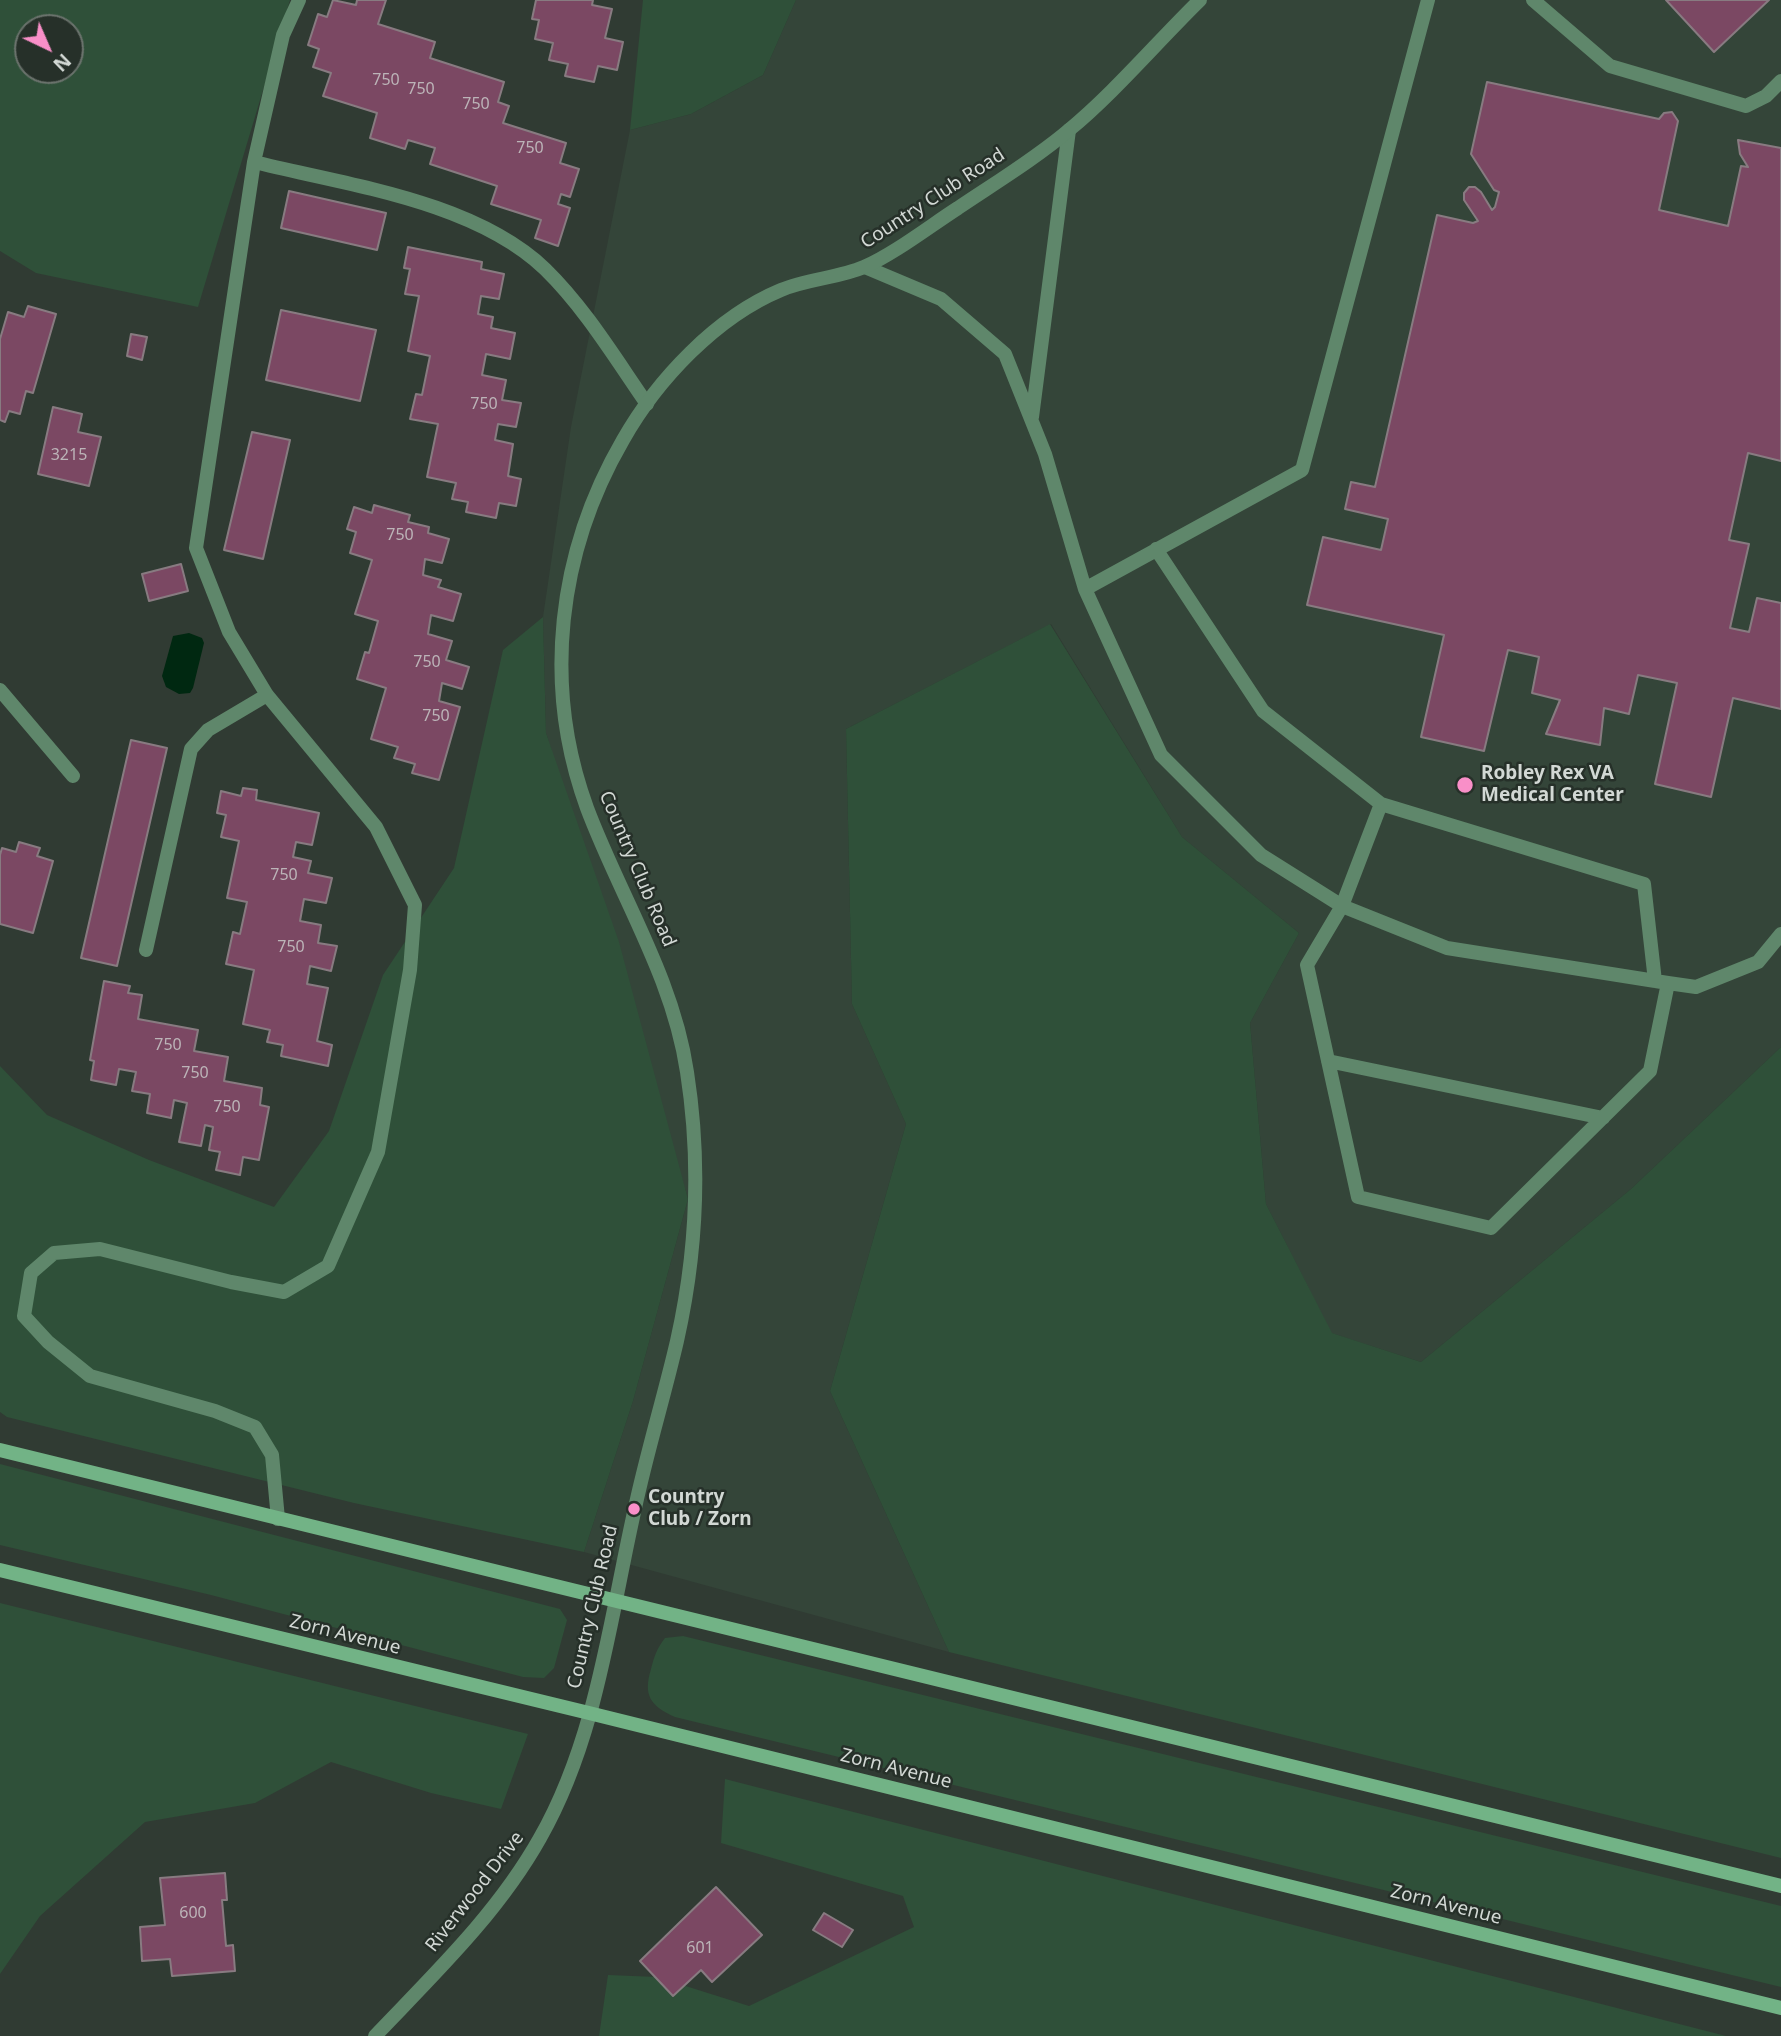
<!DOCTYPE html>
<style>
body{margin:0}
#map{position:relative;width:1781px;height:2036px;overflow:hidden;background:#303b33;font-family:"Noto Sans",sans-serif}
canvas{display:block}
.north{position:absolute;left:14px;top:14px;width:70px;height:70px;box-sizing:border-box;background:#263029;border:2px solid #6b736d;border-radius:50%;rotate:136deg;font-size:19px;font-weight:700;line-height:28px;text-align:center;color:#d2d8d4}
.north::after{content:'';display:block;margin:auto;width:24px;height:32px;background:#f98fc8;clip-path:polygon(50% 0,100% 100%,50% 72%,0 100%)}
</style>
<div id="map">
<canvas width="1781" height="2036"></canvas>
<div class="north">N</div>
</div>
<script>
const c = document.querySelector('canvas').getContext('2d');
c.lineJoin = 'round';
function fillPath(path, color) {
  c.fillStyle = color;
  c.fill(path, 'evenodd');
}
function strokePath(path, color, width, dash) {
  c.strokeStyle = color;
  c.lineWidth = width;
  c.lineCap = dash ? 'butt' : 'round';
  c.setLineDash(dash || []);
  c.stroke(path);
}
function label(font, color, halo, rows, align = 'center') {
  c.font = font + ' "Noto Sans",sans-serif';
  c.lineWidth = 5;
  c.setLineDash([]);
  c.textBaseline = 'middle';
  c.strokeStyle = halo;
  c.fillStyle = color;
  for (const [text, x, y, turn = 0] of rows) {
    c.save();
    c.translate(x, y);
    c.rotate((+turn || 0) * Math.PI / 180);
    c.textAlign = isNaN(turn) ? turn : align;
    if (halo) c.strokeText(text, 0, 0);
    c.fillText(text, 0, 0);
    c.restore();
  }
}
fillPath(new Path2D(`
 M796,0H1781V1047L1631,1189L1421,1362L1331,1333L1266,1204L1250,1023L1299,933L1182,837L1051,624L846,729L852,1004L906,1124L830,1391L949,1652L584,1552L633,1401L688,1199L546,733L543,617L571,427L630,130L691,114L763,75Z`), '#344539');
fillPath(new Path2D(`
 M0,0H290L198,307L36,273L0,251ZM28,28H70V70H28Z
 M643,0H796L763,75L691,114L630,130Z
 M543,617L546,733L619,942L688,1199L633,1401L584,1552L354,1503L7,1417L0,1412V1066L47,1115L149,1160L274,1207L329,1131L383,975L454,868L503,650Z
 M1050,624L1182,837L1299,933L1250,1023L1266,1204L1332,1333L1421,1362L1631,1189L1781,1047V1858L949,1652L830,1391L906,1124L852,1004L846,729Z
 M0,1464L560,1609L567,1620L554,1668L544,1678L523,1677L211,1595L0,1545Z
 M0,1603L528,1734L501,1809L431,1793L331,1762L255,1803L145,1822L40,1916L0,1974Z
 M683,1636L1781,1906V1987L675,1717C650,1706 643,1695 651,1669C654,1657 657,1648 665,1638Z
 M725,1779L1726,2036H599L608,1975L657,1977L749,2006L914,1927L903,1896L721,1843Z`), '#2f5039');
fillPath(new Path2D(`
 M189,633L202,638L204,643L193,688L190,693L179,694L166,687L162,676L173,636Z`), '#002811');
const building = new Path2D(`
 M333,0L356,5L357,0H386L378,24L435,42L430,58L504,82L498,102L509,106L503,123L566,143L560,163L579,169L570,197L561,194L558,204L570,208L558,246L535,238L541,220L491,204L497,186L430,164L435,148L408,140L405,149L370,138L377,113L323,96L331,73L313,67L319,49L308,45L318,14L327,17Z
 M536,0H593L592,5L612,9L605,38L623,42L617,70L598,66L594,82L565,76L568,64L549,60L553,43L535,39L539,20L532,19Z
 M1666,0H1769L1714,52Z
 M1487,82L1659,119L1664,113L1672,112L1678,121L1659,210L1728,226L1741,166L1748,167L1740,154L1738,140L1781,148V461L1748,453L1729,540L1749,544L1730,628L1749,632L1757,598L1781,603V709L1733,698L1711,797L1655,784L1677,683L1638,675L1629,714L1604,708L1600,745L1546,734L1560,700L1532,693L1539,657L1508,650L1484,751L1421,737L1444,635L1307,605L1323,537L1381,550L1388,519L1345,509L1351,482L1375,487L1437,215L1473,223L1478,221L1464,200V193L1469,187H1475L1481,192L1492,210L1495,207L1499,192L1494,190L1471,154Z
 M289,191L386,213L377,250L281,228Z
 M408,247L482,262L481,269L504,274L499,299L481,296L478,314L493,317L491,328L515,333L510,359L486,354L482,375L506,380L502,400L521,403L516,427L498,424L495,440L513,444L508,476L521,479L516,506L499,503L496,518L466,512L468,502L452,499L456,483L427,477L438,424L410,419L416,394L422,395L430,356L408,351L419,296L405,294L410,269L404,268Z
 M28,306L56,314L33,393L26,391L20,414L9,411L5,422L0,420V339L8,312L24,317Z
 M281,310L376,330L360,401L266,380Z
 M131,334L147,337L142,360L127,356Z
 M53,407L82,414L78,432L101,437L89,486L38,474Z
 M252,432L290,440L263,559L224,550Z
 M374,505L410,515L408,522L429,527L428,533L449,539L442,563L425,559L423,575L441,580L438,587L461,594L453,621L431,615L428,634L452,641L446,660L469,667L462,689L442,683L439,701L460,707L439,780L412,773L415,764L394,758L398,747L371,739L386,688L357,679L365,652L369,653L378,621L355,614L372,560L350,553L356,532L347,529L354,507L372,513Z
 M181,564L188,591L149,601L142,574Z
 M131,740L167,748L117,966L81,958Z
 M243,788L257,790L256,800L319,813L312,845L296,842L293,857L311,861L308,873L332,878L326,903L304,899L300,921L321,925L318,943L337,946L331,971L310,966L307,984L328,988L317,1041L332,1045L328,1066L281,1056L283,1045L267,1042L270,1030L243,1024L254,970L226,964L233,932L240,934L247,902L227,898L239,841L221,837L226,815L217,813L221,791L241,796Z
 M19,842L40,848L37,856L53,861L33,933L0,924V855L2,848L16,852Z
 M104,981L130,986L128,993L142,995L138,1019L198,1030L194,1051L228,1057L224,1081L262,1088L260,1105L269,1107L259,1160L243,1157L240,1175L216,1170L220,1152L209,1150L213,1127L205,1125L201,1146L179,1142L187,1103L174,1100L171,1118L147,1113L150,1094L132,1091L136,1072L119,1069L116,1085L91,1080L94,1061L90,1060Z
 M225,1873L227,1900H222L226,1946L233,1945L235,1971L172,1976L170,1959L142,1961L140,1927L165,1925L160,1878Z
 M716,1887L762,1935L712,1982L701,1970L673,1996L640,1961Z
 M824,1913L853,1930L842,1947L813,1930Z`);
fillPath(building, '#7b4863');
strokePath(building, '#887b81', 2);
strokePath(new Path2D(`
 M1533,0L1610,66L1746,106L1766,96L1781,81
 M254,162C347,185 474,201 545,269C585,308 615,358 647,404
 M865,267L941,299L1005,354L1045,454L1085,589L1161,755L1261,855L1342,906L1447,948L1668,983L1696,987L1758,962L1781,934
 M1032,417L1069,130
 M1156,549L1263,711L1381,804L1644,884L1655,981
 M1085,589L1302,470L1428,0
 M1381,804L1342,906L1307,965L1358,1197L1491,1228L1650,1071L1668,983
 M146,950L191,749L208,730L267,695
 M1328,1061L1603,1118
 M278,1519L272,1455L255,1427L215,1411L90,1376L48,1342L24,1316L31,1273L54,1253L100,1249L231,1282L284,1292L328,1266L378,1152L410,970L415,905L376,827L267,695L229,632L196,548L254,162L283,35L299,0`), '#5f876b', 14);
strokePath(new Path2D(`
 M0,690L73,776
 M375,2036C434,1974 498,1913 540,1838C597,1738 610,1618 635,1508C647,1452 664,1397 677,1341C697,1252 701,1162 687,1072C673,977 620,896 587,808C542,685 558,552 623,440C657,380 716,317 781,290C807,279 838,278 864,267C894,254 930,226 958,208C995,183 1035,159 1069,130C1113,94 1158,41 1200,0`), '#5f876b', 14);
strokePath(new Path2D(`
 M0,1450L1781,1886
 M0,1570L589,1713L1781,2008`), '#72b386', 14);
for (const [x, y, r, color] of [
 [1465,785,9,"#f98fc8"],
 [634,1509,7,"#f98fc8"]
]) {
  const dot = new Path2D();
  dot.arc(x, y, r, 0, 2 * Math.PI);
  c.fillStyle = color;
  c.fill(dot);
  strokePath(dot, '#263029', 2.5);
}
label('16px', '#bcb4b8', null, [
 ["750",386,80],
 ["750",421,89],
 ["750",476,104],
 ["750",530,148],
 ["750",484,404],
 ["3215",69,455],
 ["750",400,535],
 ["750",427,662],
 ["750",436,716],
 ["750",284,875],
 ["750",291,947],
 ["750",168,1045],
 ["750",195,1073],
 ["750",227,1107],
 ["600",193,1913],
 ["601",700,1948]
]);
label('19px', '#d2d8d4', '#263029', [
 ["Country Club Road",933,199,-33],
 ["Country Club Road",637,869,67],
 ["Country Club Road",593,1607,-77],
 ["Zorn Avenue",345,1635,14],
 ["Zorn Avenue",896,1769,14],
 ["Riverwood Drive",475,1892,-52],
 ["Zorn Avenue",1446,1905,14]
]);
label('bold 19px', '#d2d8d4', '#263029', [
 ["Robley Rex VA",1481,774],
 ["Medical Center",1481,796],
 ["Country",648,1498],
 ["Club / Zorn",648,1520]
], 'left');
</script>
